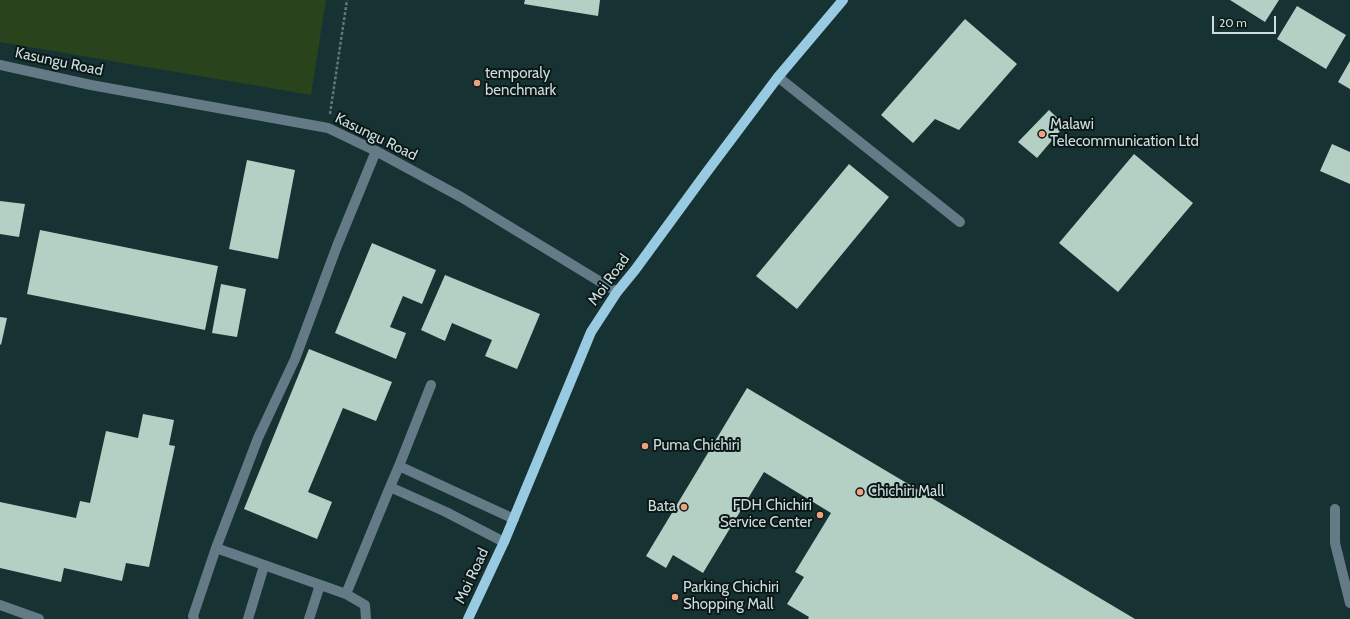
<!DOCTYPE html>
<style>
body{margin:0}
#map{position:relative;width:1350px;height:619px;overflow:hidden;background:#173233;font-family:Cabin,sans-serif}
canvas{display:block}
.scale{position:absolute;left:1212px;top:16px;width:64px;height:18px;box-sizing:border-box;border:2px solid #cddddd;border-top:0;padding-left:5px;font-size:12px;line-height:14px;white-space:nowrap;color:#cddddd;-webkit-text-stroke:3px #0c1818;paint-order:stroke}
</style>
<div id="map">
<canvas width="1350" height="619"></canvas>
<div class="scale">20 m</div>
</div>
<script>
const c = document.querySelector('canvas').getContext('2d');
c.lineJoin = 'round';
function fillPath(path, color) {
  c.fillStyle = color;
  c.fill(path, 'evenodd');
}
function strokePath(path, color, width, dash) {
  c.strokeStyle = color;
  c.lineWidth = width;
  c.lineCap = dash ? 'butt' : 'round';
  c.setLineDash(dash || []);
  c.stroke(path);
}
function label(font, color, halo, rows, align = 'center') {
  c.font = font + ' Cabin,sans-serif';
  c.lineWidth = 4;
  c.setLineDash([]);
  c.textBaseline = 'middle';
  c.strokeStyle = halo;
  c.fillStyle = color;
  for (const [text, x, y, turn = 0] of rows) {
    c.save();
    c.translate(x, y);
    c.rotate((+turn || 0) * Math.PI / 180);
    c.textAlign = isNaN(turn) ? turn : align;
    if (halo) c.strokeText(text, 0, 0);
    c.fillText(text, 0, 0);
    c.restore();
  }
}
fillPath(new Path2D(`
 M0,0H326L311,95L0,42Z`), '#29431d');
fillPath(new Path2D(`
 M525,0H600L598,16L524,4Z
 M1230,0H1279L1265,22Z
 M1297,6L1346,35L1326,69L1277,39Z
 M965,19L1017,64L959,130L935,119L913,143L881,115Z
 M1350,61V89L1338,82Z
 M1049,110L1065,125L1037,158L1018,142Z
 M1332,144L1350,152V184L1320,171Z
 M1134,154L1193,203L1118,292L1059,243Z
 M247,160L295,170L278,259L229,249Z
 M849,164L889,197L797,309L756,276Z
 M0,201L25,204L19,237L0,234Z
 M40,230L218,266L205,330L27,294Z
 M372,243L436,270L422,304L403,296L390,327L406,333L396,359L335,333Z
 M445,275L540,314L517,369L485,356L492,340L452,323L445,341L421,330Z
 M221,284L246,289L237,337L212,333Z
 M0,317L7,318L1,345L0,344Z
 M309,349L392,382L376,421L343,408L308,492L332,502L317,539L244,509Z
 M747,388L1135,619H808L809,617L787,604L804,577L795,572L831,513L764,472L703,573L673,555L666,568L646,556Z
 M143,414L174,420L169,445L175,446L149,567L126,563L122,581L64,568L61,582L0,568V502L76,518L80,501L90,503L106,431L138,438Z`), '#b4cfc3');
strokePath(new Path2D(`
 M330,114L347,0`), '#607777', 2.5, [3, 2]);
strokePath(new Path2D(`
 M0,65L91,85L328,128L376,151L461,197L617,292
 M778,77L960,222
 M376,151L337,246L295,359L258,438L216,548L346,594L390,487L446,512L504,542
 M431,385L399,466L514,519
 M390,487L399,466
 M1335,509V543L1350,603
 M346,594L365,605L366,619
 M0,605L39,619
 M194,619L193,616L216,548
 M248,619L264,566
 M309,619L320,585`), '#647b87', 10);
strokePath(new Path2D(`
 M468,619L504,542L591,332L617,292L635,270L706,173L778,77L843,0`), '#98cae2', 10);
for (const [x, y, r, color] of [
 [477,83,4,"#f2a17e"],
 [1042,134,4,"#f2a17e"],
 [645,446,4,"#f2a17e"],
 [860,492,4,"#f2a17e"],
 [684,507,4,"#f2a17e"],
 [820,515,4,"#f2a17e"],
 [675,597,4,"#f2a17e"]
]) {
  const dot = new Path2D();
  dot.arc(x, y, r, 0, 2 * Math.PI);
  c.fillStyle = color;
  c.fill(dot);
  strokePath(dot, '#0c1818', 1.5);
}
label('15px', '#cddddd', '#0c1818', [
 ["Kasungu Road",59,62,12],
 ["Kasungu Road",376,137,26],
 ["Moi Road",609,280,-54],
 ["Moi Road",472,576,-65]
]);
label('15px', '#cddddd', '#0c1818', [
 ["temporaly",485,74],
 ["benchmark",485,91],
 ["Malawi",1050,125],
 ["Telecommunication Ltd",1050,142],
 ["Puma Chichiri",653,446],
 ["Chichiri Mall",868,492],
 ["FDH Chichiri",812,506,"right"],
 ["Service Center",812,523,"right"],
 ["Bata",676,507,"right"],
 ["Parking Chichiri",683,588],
 ["Shopping Mall",683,605]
], 'left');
</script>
